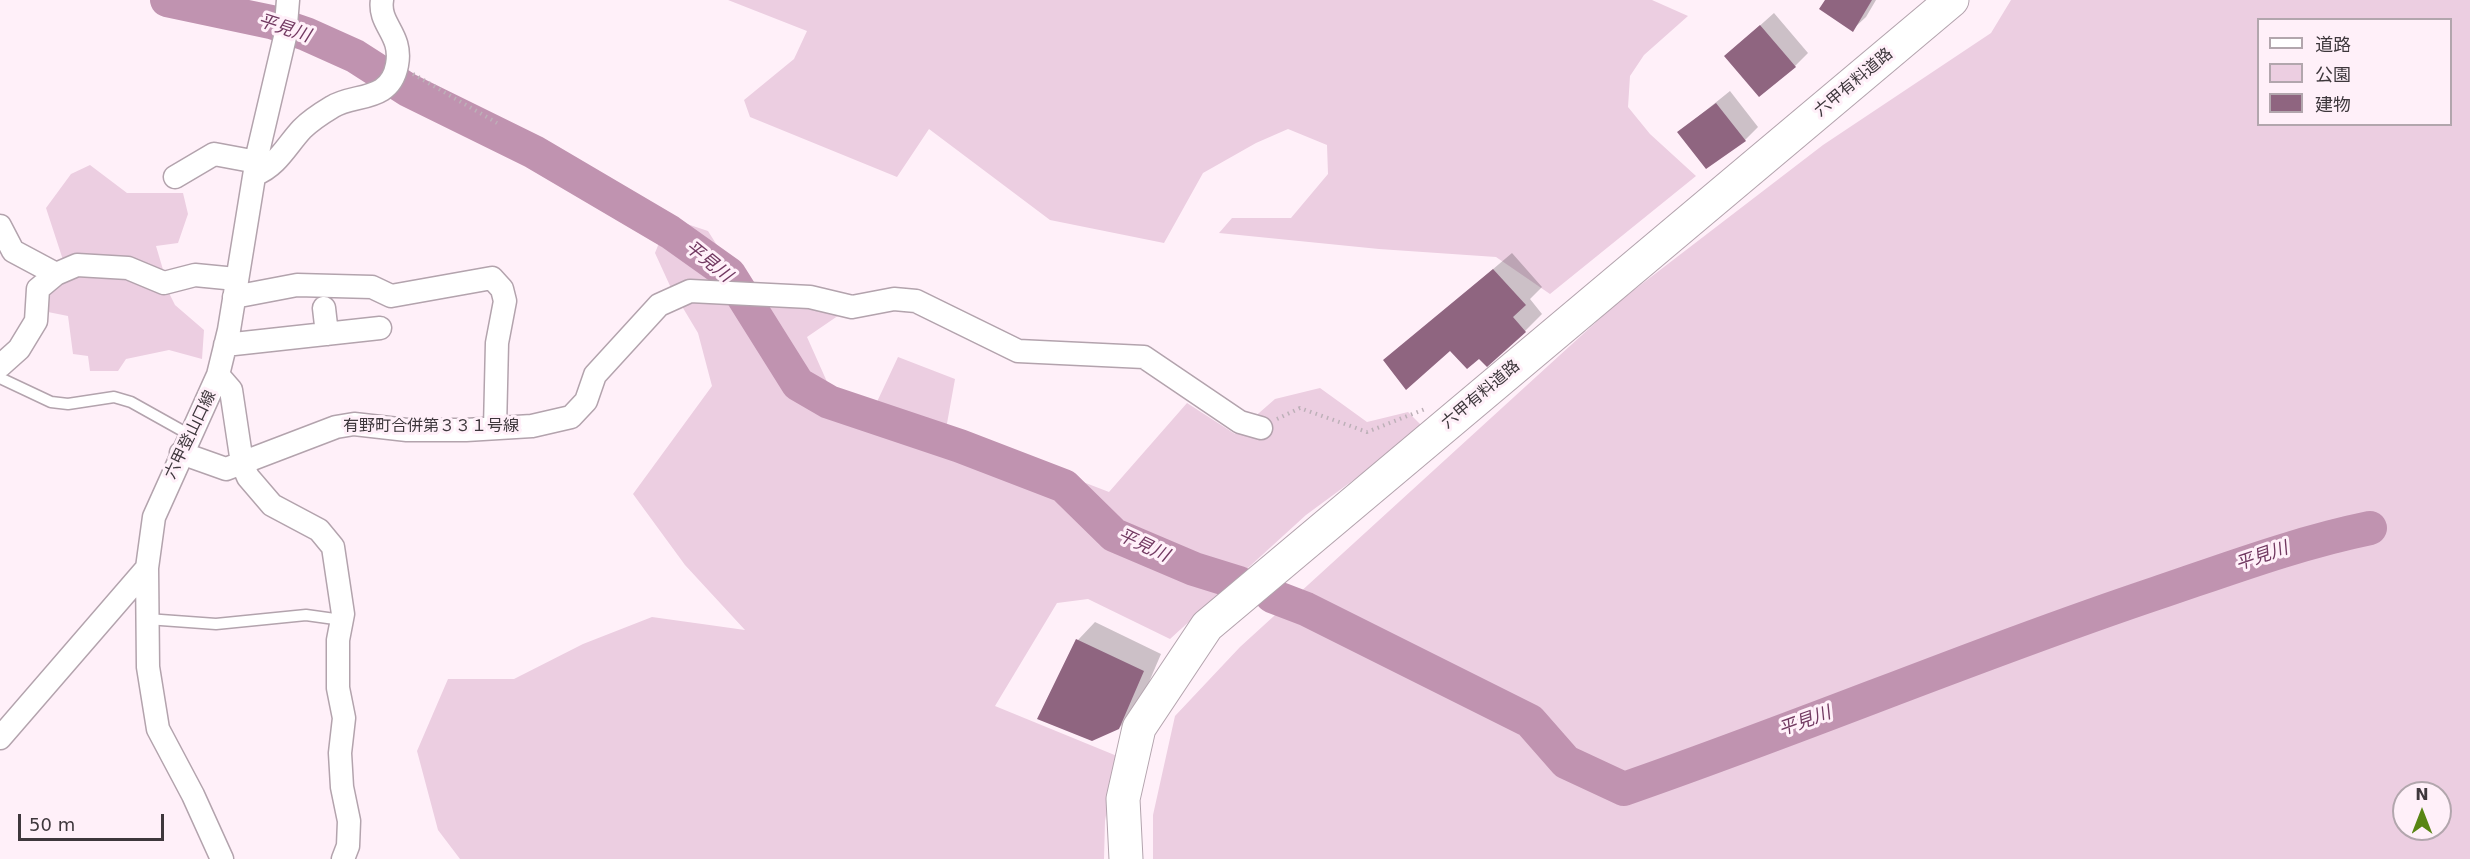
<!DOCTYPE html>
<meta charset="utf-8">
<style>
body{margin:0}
#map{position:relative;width:2470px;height:859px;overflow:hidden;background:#fff0f9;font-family:"DejaVu Sans","Noto Sans JP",sans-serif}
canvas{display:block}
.legend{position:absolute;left:2257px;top:18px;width:195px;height:108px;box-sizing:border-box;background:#fff0f9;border:2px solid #b2a6ad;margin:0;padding:8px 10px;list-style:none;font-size:18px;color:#3e373c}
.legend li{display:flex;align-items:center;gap:12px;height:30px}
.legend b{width:30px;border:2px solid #b2a6ad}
.north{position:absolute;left:2392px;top:781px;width:60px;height:60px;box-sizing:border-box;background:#fff0f9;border:2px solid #b2a6ad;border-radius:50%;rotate:0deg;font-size:16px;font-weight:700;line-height:24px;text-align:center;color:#3e373c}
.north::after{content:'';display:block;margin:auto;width:21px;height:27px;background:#588513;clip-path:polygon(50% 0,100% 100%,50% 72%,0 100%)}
.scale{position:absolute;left:18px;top:814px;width:146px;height:27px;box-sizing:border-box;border:3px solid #3e373c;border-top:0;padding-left:8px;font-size:18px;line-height:21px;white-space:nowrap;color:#3e373c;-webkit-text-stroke:4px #fff0f9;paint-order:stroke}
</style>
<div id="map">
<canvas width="2470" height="859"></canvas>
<ul class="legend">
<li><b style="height:8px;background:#fff"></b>道路</li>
<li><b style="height:16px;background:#eccee1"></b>公園</li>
<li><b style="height:16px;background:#8f6580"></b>建物</li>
</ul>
<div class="north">N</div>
<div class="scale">50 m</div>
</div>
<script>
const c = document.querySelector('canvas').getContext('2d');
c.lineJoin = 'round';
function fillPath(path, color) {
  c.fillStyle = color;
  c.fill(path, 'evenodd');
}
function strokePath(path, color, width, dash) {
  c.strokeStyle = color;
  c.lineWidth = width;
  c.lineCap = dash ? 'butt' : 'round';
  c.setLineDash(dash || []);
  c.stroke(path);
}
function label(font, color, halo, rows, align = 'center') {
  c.font = font + ' "DejaVu Sans","Noto Sans JP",sans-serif';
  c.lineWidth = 6;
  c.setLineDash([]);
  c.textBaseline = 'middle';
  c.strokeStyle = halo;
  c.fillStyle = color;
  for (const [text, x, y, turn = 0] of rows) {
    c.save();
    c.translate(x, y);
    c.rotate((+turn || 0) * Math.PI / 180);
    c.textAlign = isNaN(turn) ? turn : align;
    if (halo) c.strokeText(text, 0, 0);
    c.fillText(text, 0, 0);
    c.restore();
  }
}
fillPath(new Path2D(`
 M728,0H1652L1688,16L1644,55L1630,76L1628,107L1650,134L1696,176L1550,294L1496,257L1379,249L1219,233L1232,218H1291L1328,174L1327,145L1288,129L1256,143L1203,173L1164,243L1050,220L929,129L897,177L750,117L744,100L794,59L807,31Z
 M2011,0H2470V859H1153V815L1175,716L1240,647L1617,303L1823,145L1991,33ZM2258,20H2450V124H2258ZM2404,793H2440V829H2404Z
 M90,165L127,193H183L188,214L178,243L156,246L164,273L63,260L46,208L71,174Z
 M669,218L708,231L750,298L845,311L807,337L828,384L876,404L898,357L955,379L946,429L1109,492L1187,403L1235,434L1275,399L1320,388L1367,422L1408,412L1424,428L1306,515L1170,639L1088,599L1057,603L995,706L1117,756L1105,821L1104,859H460L438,830L417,751L448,679H514L583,644L652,617L745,630L685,565L633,494L712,386L698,333L671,288L655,253Z
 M80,269L166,287L175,305L204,330L202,359L169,350L126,359L118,371H90L88,356L73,354L68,316L43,311V286Z`), '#eccee1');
fillPath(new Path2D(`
 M1827,0H1876L1866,17L1852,30Z
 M1774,13L1808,53L1795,66L1726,56Z
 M1730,91L1758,127L1745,140L1679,132Z
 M1512,253L1542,287L1530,299L1542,314L1525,331L1480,357L1450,349L1385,361Z
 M1095,622L1161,654L1137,710L1119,728L1039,718L1078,640Z`), '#0003');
strokePath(new Path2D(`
 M167,0L271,22L306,34L355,56L408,90L534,152L670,232L729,274L798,384L829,402L960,446L1064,486L1114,535L1194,569L1239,583
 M1272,596L1306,609L1530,721L1566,762L1624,789C1803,727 1978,653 2157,593C2228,569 2297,543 2370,528`), '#c093b0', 34);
fillPath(new Path2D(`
 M1825,0H1872L1853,32L1819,9Z
 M1760,25L1796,67L1759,97L1724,56Z
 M1716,103L1746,141L1706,169L1677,132Z
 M1493,269L1526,305L1513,317L1526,332L1487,367L1479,359L1467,369L1450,351L1406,390L1383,360Z
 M1076,639L1144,671L1119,729L1092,741L1037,719Z`), '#8f6580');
const service = new Path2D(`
 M0,378L51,402L68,404L114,397L131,402L190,435
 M147,619L216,624L306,615L342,620`);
const minor = new Path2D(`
 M256,174C277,166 287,145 302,129C310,121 322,113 332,107C354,93 390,103 397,65C403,34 378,25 382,0
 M175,177L214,154L257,162
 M0,226L13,251L56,274
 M234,297L297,285L372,287L391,296L492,278L502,289L505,301L497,343L495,428
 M324,308L327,334
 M225,345L380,328
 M0,366L19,349L36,321L38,289L56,274L77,265L128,268L164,283L195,275L236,279
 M218,375L231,390L242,463L248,477L272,505L319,530L333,547L343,614L338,640V688L344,718L340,753L342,787L349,821L348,846L343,859
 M181,453L226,469L336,427L354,424L407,430H466L532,426L571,417L586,401L595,375L659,305L690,291L810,297L852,307L894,299L916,301L1018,351L1144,357L1240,422L1261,428
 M0,738L147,568
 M222,859L193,795L158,729L148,667L147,568L154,517L218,375L229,330L258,152L285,37L288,0`);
const primary = new Path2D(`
 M1126,859L1123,799L1139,728L1207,626L1952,0`);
strokePath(service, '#b3a3ad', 13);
strokePath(minor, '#b3a3ad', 25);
strokePath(primary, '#b3a3ad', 35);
strokePath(new Path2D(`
 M413,74L497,123
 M1277,419L1300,408L1367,432L1425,409`), '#bdb0b8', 4, [1.5, 4.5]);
strokePath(service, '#fff', 10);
strokePath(minor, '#fff', 22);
strokePath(primary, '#fff', 33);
label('16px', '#3e373c', '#fff0f9', [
 ["六甲有料道路",1854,83,-40],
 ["六甲有料道路",1481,395,-40],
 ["有野町合併第３３１号線",431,427],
 ["六甲登山口線",191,435,-64]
]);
label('italic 18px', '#723961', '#fff0f9', [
 ["平見川",284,29,18],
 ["平見川",708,262,39],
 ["平見川",1143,546,25],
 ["平見川",2262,557,-19],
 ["平見川",1805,722,-20]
]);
</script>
